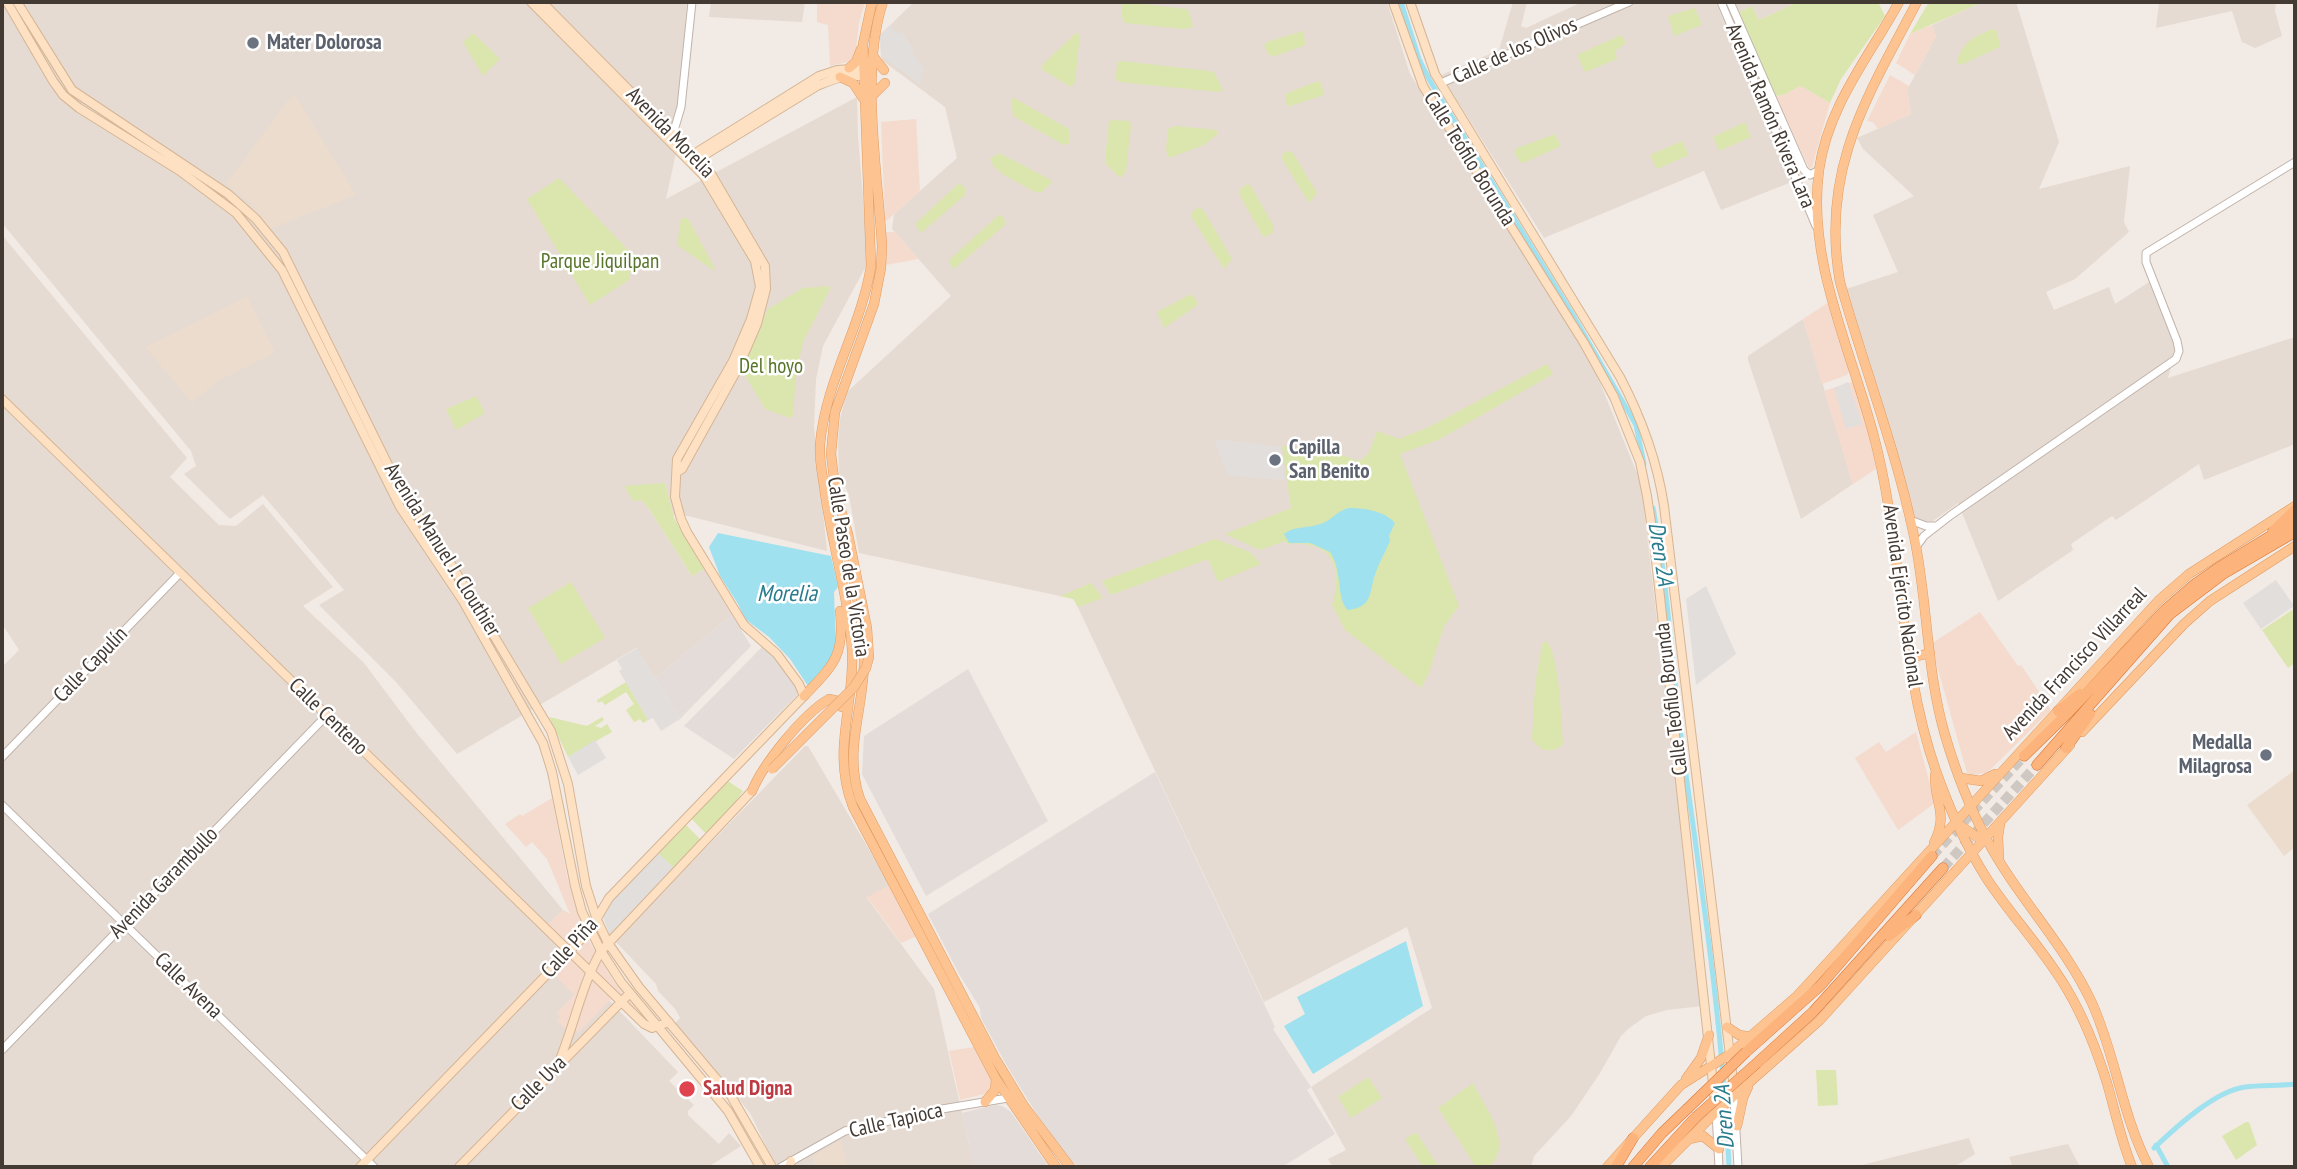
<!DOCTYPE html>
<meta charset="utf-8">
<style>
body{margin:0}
#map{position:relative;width:2297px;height:1169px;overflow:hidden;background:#f2eae4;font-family:"PT Sans Narrow",sans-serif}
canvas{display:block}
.frame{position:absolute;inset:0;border:4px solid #443a34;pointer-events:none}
</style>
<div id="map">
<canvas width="2297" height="1169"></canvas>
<div class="frame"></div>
</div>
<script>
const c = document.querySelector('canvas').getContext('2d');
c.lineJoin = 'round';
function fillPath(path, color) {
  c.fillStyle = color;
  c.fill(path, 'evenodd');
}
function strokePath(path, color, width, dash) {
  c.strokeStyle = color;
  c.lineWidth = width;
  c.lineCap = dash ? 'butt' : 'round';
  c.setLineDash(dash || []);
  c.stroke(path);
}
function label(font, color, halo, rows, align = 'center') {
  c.font = font + ' "PT Sans Narrow",sans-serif';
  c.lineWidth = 5;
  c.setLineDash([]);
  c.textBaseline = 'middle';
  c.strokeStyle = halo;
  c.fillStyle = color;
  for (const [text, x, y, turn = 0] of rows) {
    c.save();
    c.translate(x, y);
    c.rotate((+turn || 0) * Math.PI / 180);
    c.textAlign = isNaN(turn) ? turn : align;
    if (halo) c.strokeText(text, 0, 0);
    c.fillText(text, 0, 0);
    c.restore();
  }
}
fillPath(new Path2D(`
 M2,2H687L676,153L666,199L857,97L858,137L867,247L866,266L823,346L816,379L814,427L827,551L688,516L673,515L665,483L641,500L648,507L692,576L704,569L732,615L655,678L636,648L457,754L396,682L319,605L344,590L263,495L230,519L184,474L196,466L191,451L2,223Z
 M711,2H805L802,22L709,17Z
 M914,2H1387L1410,74L1594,368L1641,483L1702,1006L1667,1010L1646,1016L1628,1029L1621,1036L1600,1073L1571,1116L1534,1156L1531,1167H1333L1328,1159L1346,1150L1311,1087L1432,1008L1407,927L1264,1002L1074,599L859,553L849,495L839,473L838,444L840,419L847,392L951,296L892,229L894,214L957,158L945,107L883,61L881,56L880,35Z
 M1513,2H1527L1521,26L1526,28L1582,2H1716L1747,80L1757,95L1794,181L1721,210L1704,171L1544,238L1441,75L1499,50Z
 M1735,2H1798L1759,20L1752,6L1739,12Z
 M1983,2H2016L2059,142L2039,189L2130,166L2124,222L2129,232L2075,279L2046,292L2054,310L2109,287L2115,304L2149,282L2176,349L2168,378L2295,337V444L2204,480L2199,464L2116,520L2112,516L2071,544L2073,550L1998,601L1958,503L1933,521L1921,522L1914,518L1846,289L1898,272L1873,215L1914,196L1863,149L1857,138L1911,114L1907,90L1936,36L1932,25Z
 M2159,2H2276L2275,11L2282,36L2255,48L2242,42L2232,11L2156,28Z
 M2,235L187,458L170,477L219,525L236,526L263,504L333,587L303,606L364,663L415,731L563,910L542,930L678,1072L669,1081L694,1105L688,1111V1115L719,1144L729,1133L741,1146L708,1167H2V667L19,650L2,624Z
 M1803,319L1853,484L1801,519L1748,360V356Z
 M805,746H808L890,885L867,898L934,989L974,1167H776L750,1113L675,1023L680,1018L676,1010L658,991L656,984L615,941Z
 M1969,1138L1975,1154L1954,1167H1854Z
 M2068,1144L2080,1167H2006L2012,1164L2009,1157Z`), '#e6dbd2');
fillPath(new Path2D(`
 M817,2H865L859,23L855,57L852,61L830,66L828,25L817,22Z
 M1932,25L1936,36L1915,75L1896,63L1910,34Z
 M1890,75L1909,86L1907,90L1911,114L1878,129L1873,122L1867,121Z
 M1801,86L1830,103L1812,167L1809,168L1775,96L1783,95Z
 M916,119L920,191L885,222L881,122Z
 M886,232H895L918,259L886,265Z
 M1829,302L1849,371L1847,375L1822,384L1803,319Z
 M1851,382L1854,384L1870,438L1876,469L1853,484L1824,391Z
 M1980,612L2018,666L2021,665L2051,710L1991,769L1986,773L1972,775L1967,773L1931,644Z
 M1916,732L1935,803L1898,830L1855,758L1879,742L1886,752Z
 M552,798L567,876L583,931L613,980L641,1014L640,1016L617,993L579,1032L565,1028L557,1021L561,1017L557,1013L574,995L555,975L577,953L547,925L563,910L570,914L547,859L532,842L526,847L505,824L520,814L522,816Z
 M890,885L917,936L901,943L867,897Z
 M974,1047L993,1082L988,1093L960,1100L949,1051Z`), '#f4dbce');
fillPath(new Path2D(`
 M732,615L751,646L680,719L655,678Z
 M763,646L768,649L798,691L797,695L734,759L684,726Z
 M968,669L1048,821L926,896L862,774L864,736Z
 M1155,772L1275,1027L1273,1029L1311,1087L1307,1090L1335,1134L1282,1167H1079L1069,1159L1038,1116L1007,1066L981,1018L980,1008L959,974L928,914Z
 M995,1105L1002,1106L1011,1112L1049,1167H974L962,1113Z`), '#e4dcd9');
fillPath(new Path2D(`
 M295,95L356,195L270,229L247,200L226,184L287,101Z
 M247,296L275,353L218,381L192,403L145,347Z
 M2295,770V847L2284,856L2247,805Z
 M841,1139L847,1167H816L812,1157Z`), '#ebdcce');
fillPath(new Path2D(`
 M1126,2L1186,9L1189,11L1193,27L1184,29L1125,23L1121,16L1122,5Z
 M1798,2H1878L1885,16L1841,79L1830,103L1801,86L1783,95L1775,96L1739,12L1752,6L1759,20Z
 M1929,2H1983L1910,34Z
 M1695,8L1702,25L1674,36L1668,16Z
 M1993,29L1997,31L2000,47L1963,64H1957C1960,43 1975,36 1993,29Z
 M1303,31L1306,44L1303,46L1275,56L1269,55L1264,46L1267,42Z
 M473,33L500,59L483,76L463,42Z
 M1076,33L1080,34L1075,82L1071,87L1041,69L1043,64Z
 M1621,35L1626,43L1615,51L1617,59L1585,72L1577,55Z
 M1122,61L1209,71L1214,72L1223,90L1219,92L1119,82L1115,78L1118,62Z
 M1318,81L1321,83L1324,95L1287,107L1285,94Z
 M1014,98L1069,129V144L1064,145L1013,116L1011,99Z
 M1112,120L1129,121L1131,125L1126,172L1120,178L1106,164L1105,160L1109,121Z
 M1745,122L1751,137L1719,151L1713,137Z
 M1174,126L1218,130V134L1204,145L1169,158L1166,150L1168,129Z
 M1555,134L1561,146L1523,163L1520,162L1514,152L1517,148Z
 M1682,141L1689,155L1657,169L1650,155Z
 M1288,151L1293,153L1317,193L1309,203L1282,159L1283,153Z
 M999,153L1049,179L1052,182L1042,192H1035L1004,175L994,167L990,159Z
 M559,178L634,256L629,280L590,305L527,199Z
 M959,183L965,188V195L921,233L915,224Z
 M1247,184L1251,186L1274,227L1272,233L1265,237L1262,235L1239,194V190Z
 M1199,207L1204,211L1232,259L1224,269L1191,216V213Z
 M999,215L1003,217L1006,224L954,269L949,263V260Z
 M684,217L689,220L715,269L713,270L677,245L681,219Z
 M829,286L830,289L803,342L796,373L793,416L790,418L765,409L742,370L768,309L803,288Z
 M1191,294L1198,302L1196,306L1164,328L1157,312Z
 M1547,364L1553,374L1440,439L1400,454L1459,606L1444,626L1429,673L1421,688L1345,630L1332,605C1344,566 1331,540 1287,544L1285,541L1260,550L1225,534L1291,508L1282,446L1328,450L1356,460H1361L1369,453L1377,431L1399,439L1429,427Z
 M476,396L485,413L456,430L446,409Z
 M665,483L674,518L704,569L692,576L648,507L641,500L633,501L624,486Z
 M1215,539L1250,552L1261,564L1218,582L1208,559L1111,595L1102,581Z
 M571,582L605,638L561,664L528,608Z
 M1091,583L1103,598L1078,607L1073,599L1060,596Z
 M2292,610L2295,615V663L2288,668L2262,630Z
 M1546,641C1559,651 1562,724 1563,744C1553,755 1539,751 1532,739L1535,686L1542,644Z
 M626,682L648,720L643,723L640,719L631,724L634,722L626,710L634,704L626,692L605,705L602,701L598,703L597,700Z
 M549,717L587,726L602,717L604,720L595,726L601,728L607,724L612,732L568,757Z
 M726,780L743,791L727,815L707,835L689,816Z
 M684,823L702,841L675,869L656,852Z
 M1816,1070H1836L1838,1105L1818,1106Z
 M1368,1077L1382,1098L1351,1118L1338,1097Z
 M1473,1083C1485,1108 1515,1144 1489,1167H1476L1438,1108Z
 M2246,1122H2249L2257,1145L2236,1160L2222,1136Z
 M1416,1132L1439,1167H1423L1405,1139Z`), '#dae6ad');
fillPath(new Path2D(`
 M890,25L897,33L901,31L913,48L911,51L925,70L919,75L923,79L920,84L881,56L880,35Z
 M1848,382L1862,424L1846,429L1834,388Z
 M1217,439L1281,447L1285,480L1228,475L1215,443Z
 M2276,580L2294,606L2261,629L2243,603Z
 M1706,586L1736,654L1696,685L1686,599Z
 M637,648L680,719L661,731L653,718L648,720L619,671L622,669L617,660Z
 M595,740L606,758L578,775L568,757Z
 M656,851L675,869L610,936L603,917L621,888Z`), '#e2dedc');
fillPath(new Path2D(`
 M1349,508C1364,508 1385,511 1395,523L1389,536L1390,541C1385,553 1377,566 1374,578C1369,596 1371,607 1348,610C1336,600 1343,571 1330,552L1310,543H1289L1284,534C1295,525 1309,529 1323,523C1333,519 1338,510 1349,508Z
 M718,533L831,556L838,587L834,592L836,647L828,662L808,686L790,659L769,637L745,619L738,604L720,576L709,547Z
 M1406,941L1423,1006L1313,1074L1284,1026L1305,1014L1297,997Z`), '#a0e1ef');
strokePath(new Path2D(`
 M1401,2L1419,59L1430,81L1573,315L1636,425L1644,464
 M1653,508C1668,586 1672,666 1682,745C1701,885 1723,1026 1729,1167
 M2156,1145L2168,1167
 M2154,1148C2176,1127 2215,1091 2245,1087C2262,1085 2279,1086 2295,1084`), '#a0e1ef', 5);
strokePath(new Path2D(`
 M1932,856L2024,756
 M1943,868L2037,765`), '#cfc7c1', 10, [10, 5]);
const tertiary = new Path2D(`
 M1721,2L1816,226
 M1730,2L1804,170L1810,175L1819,170
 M1441,83L1629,2
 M673,134L681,107L692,2
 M1910,520L1926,526H1936
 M1916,547L1924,536L1951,515L2176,359L2179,351L2177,341L2146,262V253L2295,162
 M2,757L180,573
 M2,805L374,1167
 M2,1050L327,715
 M1734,1097L1738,1167
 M1716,1112L1719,1167
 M781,1167L845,1131L942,1109L1014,1097`);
const secondary = new Path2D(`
 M7,2L53,81L63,95L79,108L180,171L236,213L282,270L400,507L463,601L543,743L552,772L575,886L582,912L601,951L621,982L728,1111L760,1167
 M17,2L72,90L228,194L256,219L283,252L399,487L451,564L551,731L568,784L586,886L597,920L608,943L639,987L731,1096L772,1167
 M542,2L710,172L765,266L766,289L757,324L738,368L682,469L677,472
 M1393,2L1423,86L1584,343L1614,397L1640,462L1647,496L1654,542L1715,1102
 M1410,2L1435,74L1620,377C1641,417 1657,460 1664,506L1734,1089
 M694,154L819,76L837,70L870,68
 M698,159L817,86C834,79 850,72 868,78
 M2,399L644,1024L652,1028L669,1022
 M558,1064C574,1027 581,986 601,951L752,791
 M360,1167L590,930L609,898L804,696L799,684L777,654L744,625L687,532L681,519L675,497L677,459L733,361L751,319L760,287L755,261L704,176L531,2
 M459,1167L630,993
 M789,1167L791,1161`);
const primary = new Path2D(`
 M872,2L863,44L871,266C861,328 825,382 820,445C819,461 823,477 825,493C832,544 849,599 852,650C855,707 831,750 853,807L996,1079L1056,1167
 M1899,2C1869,57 1828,106 1819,170C1807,261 1850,347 1873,433C1903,543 1898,663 1936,771C1949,808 1966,846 1987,879C2012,917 2045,951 2068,991C2085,1020 2097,1051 2107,1083C2115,1111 2121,1140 2132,1167
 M1917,2C1867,97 1820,170 1840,282C1864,367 1896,450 1914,536C1928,602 1926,670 1945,735C1955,769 1969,806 1986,838C2016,896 2064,943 2092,1003C2116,1056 2122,1116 2149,1167
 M873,56L884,70
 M849,68L856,62L861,49
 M840,77L853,83L863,98
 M873,95L885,83
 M836,495L831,454L835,412L874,304L881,268L882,246C878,174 860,70 883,2
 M843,529C851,572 864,617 864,661C864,710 843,750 860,799L995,1058L1024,1106L1070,1167
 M1910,658L1930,653
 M804,696C834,665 845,655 840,611
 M2082,732L2184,624L2210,601L2295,546
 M1961,778L1981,781L1995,774
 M752,791C763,764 803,714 829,699L838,701L842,707
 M1961,826L1977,837L1986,838
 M1934,843C1949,813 1934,803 1935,775
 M1999,858L1998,837L2000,824
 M1727,1027L1739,1035L1751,1037
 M1686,1079L1701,1058L1709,1035
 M985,1102L995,1090L996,1079
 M1737,1126L1743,1098L1748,1087
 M1689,1139L1703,1136L1719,1149
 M1607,1167L1681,1085L1730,1054L1797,996L2159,600L2189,574L2295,506
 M1661,1167L1716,1112L1820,1020L2070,745`);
const trunk = new Path2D(`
 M2273,531L2295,510
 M2058,711L2080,694
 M2066,748L2090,714
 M2024,756L2067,714L2165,610L2195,584L2218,568L2295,521
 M2037,765L2170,614L2223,574L2295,532
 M1889,936L1916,915
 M1746,1052L1820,986L1932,856
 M1757,1063L1813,1012L1943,868
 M1616,1167L1633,1138
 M1633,1167L1662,1133L1687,1109
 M1650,1167L1696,1117`);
strokePath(tertiary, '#c0b3aa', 9);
strokePath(secondary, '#d4b596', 10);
strokePath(primary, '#e19c62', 10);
strokePath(trunk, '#db7635', 11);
strokePath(tertiary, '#fff', 7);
strokePath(secondary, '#fee1c2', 8);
strokePath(primary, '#fdc492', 9);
strokePath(trunk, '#fcb47c', 10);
const primaryBridge = new Path2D(`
 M772,769L854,687L866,668L869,657L867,628L848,534L835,490`);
const trunkBridge = new Path2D(`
 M1687,1109L1746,1052
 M1696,1117L1757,1063`);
strokePath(primaryBridge, '#e19c62', 10, []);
strokePath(trunkBridge, '#db7635', 11, []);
strokePath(primaryBridge, '#fdc492', 9);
strokePath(trunkBridge, '#fcb47c', 10);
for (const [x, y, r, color] of [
 [253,43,7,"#6b7280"],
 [1275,460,7,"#6b7280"],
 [2266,755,7,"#6b7280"],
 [687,1089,9,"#e0444e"]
]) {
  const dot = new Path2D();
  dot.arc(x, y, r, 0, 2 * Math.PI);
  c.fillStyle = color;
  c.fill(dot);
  strokePath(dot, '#fff', 2.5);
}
label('bold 21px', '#5b616d', '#fff', [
 ["Mater Dolorosa",267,43],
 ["Capilla",1289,448],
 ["San Benito",1289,472],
 ["Medalla",2252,743,"right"],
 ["Milagrosa",2252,767,"right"]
], 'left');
label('21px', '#443a34', '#fff', [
 ["Calle de los Olivos",1515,51,-24],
 ["Avenida Ramón Rivera Lara",1770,116,67],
 ["Avenida Morelia",670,133,46],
 ["Calle Teófilo Borunda",1469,159,58],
 ["Avenida Manuel J. Clouthier",442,550,58],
 ["Calle Paseo de la Victoria",848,567,81],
 ["Avenida Ejército Nacional",1902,596,82],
 ["Avenida Francisco Villarreal",2075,664,-47],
 ["Calle Capulín",91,665,-46],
 ["Calle Teófilo Borunda",1672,699,-97],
 ["Calle Centeno",328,717,44],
 ["Avenida Garambullo",164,883,-46],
 ["Calle Piña",570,948,-48],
 ["Calle Avena",188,986,44],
 ["Calle Uva",539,1084,-45],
 ["Calle Tapioca",896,1121,-13]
]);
label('21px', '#577429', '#fff', [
 ["Parque Jiquilpan",600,262],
 ["Del hoyo",771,367]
]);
label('bold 21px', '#be3a42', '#fff', [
 ["Salud Digna",703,1089]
], 'left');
label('italic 23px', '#297b8e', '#fff', [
 ["Dren 2A",1660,554,81],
 ["Morelia",787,594],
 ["Dren 2A",1725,1117,-94]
]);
</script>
